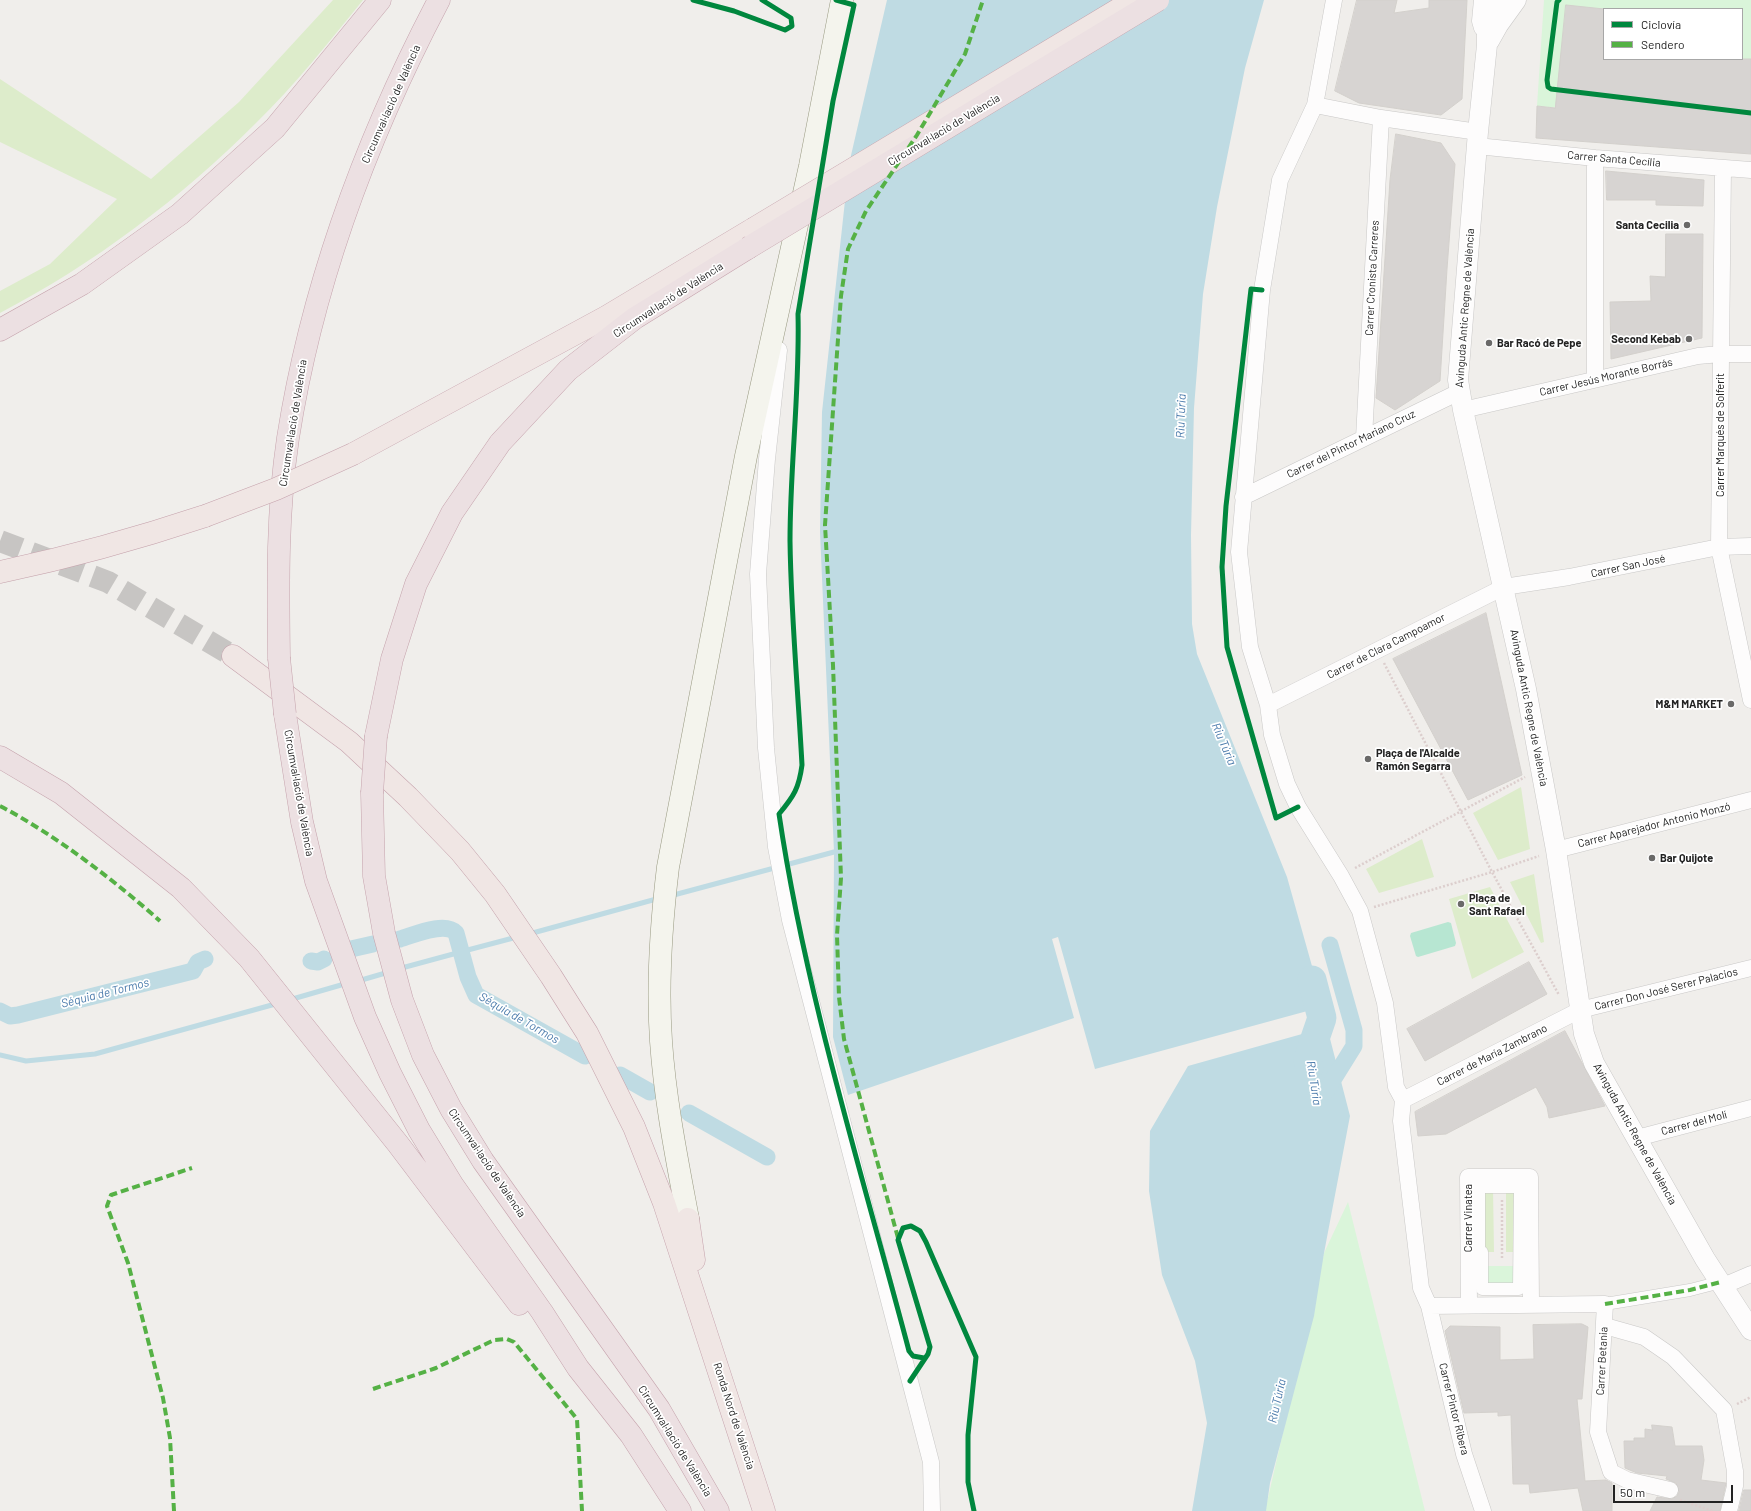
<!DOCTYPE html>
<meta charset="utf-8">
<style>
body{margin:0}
#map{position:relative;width:1751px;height:1511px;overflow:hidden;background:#f0eeeb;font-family:Barlow,sans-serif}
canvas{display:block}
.legend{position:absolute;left:1603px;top:8px;width:140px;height:52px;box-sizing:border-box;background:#fff;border:1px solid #a7a7a7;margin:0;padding:5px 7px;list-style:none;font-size:12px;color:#222}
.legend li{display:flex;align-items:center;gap:8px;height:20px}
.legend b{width:20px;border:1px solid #a7a7a7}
.scale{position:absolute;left:1613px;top:1485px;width:120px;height:18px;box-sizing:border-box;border:2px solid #222;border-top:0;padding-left:5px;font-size:12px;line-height:14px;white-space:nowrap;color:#222;-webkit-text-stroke:3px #fff;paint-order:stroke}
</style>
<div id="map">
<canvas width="1751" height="1511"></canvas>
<ul class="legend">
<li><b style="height:5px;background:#00873e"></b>Ciclovía</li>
<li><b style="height:5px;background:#55b145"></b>Sendero</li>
</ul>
<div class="scale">50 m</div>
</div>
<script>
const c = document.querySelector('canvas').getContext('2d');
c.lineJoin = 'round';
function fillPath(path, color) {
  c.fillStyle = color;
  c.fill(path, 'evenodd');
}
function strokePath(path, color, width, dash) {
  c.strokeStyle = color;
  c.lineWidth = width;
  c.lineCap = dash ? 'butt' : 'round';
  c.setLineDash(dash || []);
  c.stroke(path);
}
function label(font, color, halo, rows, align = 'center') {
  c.font = font + ' Barlow,sans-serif';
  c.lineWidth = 3.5;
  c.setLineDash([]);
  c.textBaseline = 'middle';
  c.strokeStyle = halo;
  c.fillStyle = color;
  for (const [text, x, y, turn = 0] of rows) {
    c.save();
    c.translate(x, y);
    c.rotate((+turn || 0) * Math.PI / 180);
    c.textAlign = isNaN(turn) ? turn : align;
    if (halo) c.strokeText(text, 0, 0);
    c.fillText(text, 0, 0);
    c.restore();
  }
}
fillPath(new Path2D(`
 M333,0H363C329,42 295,85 256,123C181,198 94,264 0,313V291L50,264L117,199L0,142V79L151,179L239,102Z
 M1521,787L1530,849L1498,860L1473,813Z
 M1422,839L1434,877L1379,893L1366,869Z
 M1534,874L1544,942L1541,943L1510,882Z
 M1490,887L1524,952L1472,979L1449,899Z
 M1479,1187H1493L1494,1252H1479Z
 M1506,1187H1520V1252H1506Z`), '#ddeccb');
fillPath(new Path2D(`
 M1544,0H1751V125L1537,106ZM1604,9H1742V59H1604Z
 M1348,1202L1425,1511H1265L1324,1253Z
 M1487,1266H1518L1519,1289H1487Z`), '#daf5da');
fillPath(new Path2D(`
 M1448,922L1451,923L1456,943L1455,946L1418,957L1416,956L1410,936L1411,933Z`), '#b7e6d2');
fillPath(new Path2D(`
 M887,0H1264L1245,68L1217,207L1203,294L1194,408L1191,535L1192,624L1197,654L1287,877L1326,1016L1319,1019L1314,1004L1310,1006L1311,1010L1095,1069L1058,937L1052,939L1074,1018L848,1095L833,1037L834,852L820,532L822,412L849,164Z
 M1327,1027L1350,1116L1324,1253L1314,1316L1270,1483L1266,1511H1192L1207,1423L1195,1361L1162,1275L1149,1191L1150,1131L1188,1066Z`), '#bfdbe3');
strokePath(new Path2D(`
 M670,896L834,852
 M529,934L660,898
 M464,951L517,937
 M398,969L457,953
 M358,981L389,972
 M289,1000L348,983
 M0,1055L26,1061L95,1054L279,1003`), '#bfdbe3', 5);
strokePath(new Path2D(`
 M400,939C414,935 445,921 456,933L468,977L476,995L585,1056
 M351,949L373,944
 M311,961L318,962L324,959
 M0,1011L10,1016L18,1015L193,971L198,962L205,959
 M620,1075L650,1092
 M1326,1091L1354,1046V1030L1330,945
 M689,1113L767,1157`), '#bfdbe3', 17);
strokePath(new Path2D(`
 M1309,1067L1308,1059L1322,1018L1312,980`), '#bfdbe3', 29);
const building = new Path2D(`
 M1357,0H1397L1394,13L1429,8V0H1467L1462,99L1441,115L1359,103L1335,91Z
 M1566,5L1604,9V59H1751V154L1536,138L1537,106L1555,108Z
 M1396,134L1441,143L1455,164L1447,269L1440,381L1395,410L1376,398L1390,180Z
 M1606,171L1704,180L1703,206L1656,205V200H1607Z
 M1666,234H1703L1702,338L1611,359L1610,302L1651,301L1650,276L1665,277Z
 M1486,613L1522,775L1468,800L1393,659Z
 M1529,962L1547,994L1425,1061L1407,1029Z
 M1565,1031L1605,1106L1549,1118L1547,1107L1536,1087L1446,1134L1418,1136L1415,1112Z
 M1582,1324L1588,1327L1582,1399H1577L1585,1481L1606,1480L1612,1483V1511H1583L1578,1488L1530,1493L1529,1484H1513L1511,1415L1498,1416V1412L1464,1413L1445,1331L1450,1326L1500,1327V1360L1534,1359L1533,1325Z
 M1652,1425L1672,1427L1675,1446H1702L1704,1460L1701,1480L1726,1483L1720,1511H1650L1657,1497L1672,1499L1677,1496L1679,1492L1676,1483L1666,1479L1667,1476L1637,1473L1625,1468L1624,1441H1634V1438H1645V1429L1652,1430Z
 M1744,1490H1751V1511H1739Z`);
fillPath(building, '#d7d4d2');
strokePath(building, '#d3d0cc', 1);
strokePath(new Path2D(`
 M0,541L108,582L233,656`), '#c7c5c3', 22, [22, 11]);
const pedestrian = new Path2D(`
 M1479,1187H1520L1519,1289H1482V1252H1479Z
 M1605,1304L1690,1290L1721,1282`);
const minor = new Path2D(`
 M1334,0L1315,105L1280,180L1262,290L1239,552L1250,647L1268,705L1272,735L1287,784L1298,807L1341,876L1360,911L1385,1003L1396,1087L1403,1100L1401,1121L1421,1288L1429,1306L1464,1454L1483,1511
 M1482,0L1480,21L1482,28
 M1315,105L1381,118L1478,132
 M1477,146L1595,158L1751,170
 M1723,168L1719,547L1751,700
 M779,350L767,459L758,574L766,748L776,847L790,920L931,1462L932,1511
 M1595,379V158
 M1463,410L1698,356L1720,354H1751
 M1364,438L1381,118
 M1243,497L1459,392
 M1268,705L1504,587L1569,577L1719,547L1751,546
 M1556,850L1751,800
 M1403,1100L1580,1010L1751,968
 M1637,1138L1751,1108
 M1723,1286L1751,1274
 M1469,1305L1468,1177H1530L1531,1304
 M1429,1306L1605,1304L1598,1432L1611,1472L1627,1480L1670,1490
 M1605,1326L1644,1337L1673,1357L1724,1410L1735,1471V1486L1729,1511`);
const tertiary = new Path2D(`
 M1494,0L1487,21V45L1478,132L1458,380L1463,410L1526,689L1556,850L1584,1034L1594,1063L1705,1259L1751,1330
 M1489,41L1498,25L1516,0`);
const secondary = new Path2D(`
 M688,1219C677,1160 665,1100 661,1041C657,983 661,925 668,867L746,456L810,166L842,0`);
const trunk = new Path2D(`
 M353,454L606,317L753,229
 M0,572C71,557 136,539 205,516
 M233,656L349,742L408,797L460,851L495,894L551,976L587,1033L634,1127L664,1203L764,1511
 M688,1219L694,1260`);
const motorway = new Path2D(`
 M0,330L82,284L180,214L275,128L380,0
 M279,658C278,584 277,511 288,438C312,285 367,137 439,0
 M285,714L302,822L316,881L365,1017L390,1073L419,1130L452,1184L542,1312L578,1368L631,1435L680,1511
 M376,736L392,659L416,584L452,513L500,443L568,370L635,318L748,248
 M0,757L61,793L181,888L249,958L398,1144L519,1304
 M372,793L374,876L384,933L402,1000L423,1055L451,1109L483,1161L659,1409L718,1511`);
strokePath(pedestrian, '#c9c8c7', 13);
strokePath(minor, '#c9c8c7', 17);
strokePath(tertiary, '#c9c8c7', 21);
strokePath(secondary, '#999a82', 23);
strokePath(trunk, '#c5a2ac', 23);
strokePath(motorway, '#c5a2ac', 23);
strokePath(new Path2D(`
 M1223,562L1227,647L1276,818L1285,813
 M1384,663L1492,872L1559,995
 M1355,868L1525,777
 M1374,907L1492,872L1539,856
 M1502,1200V1259
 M1737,1404L1751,1397
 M1680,1500L1713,1511`), '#dccecd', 2.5, [2, 2]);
strokePath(pedestrian, '#fdfcfc', 12);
strokePath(minor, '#fdfcfc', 16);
strokePath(tertiary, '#fdfcfc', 20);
strokePath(secondary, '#f4f4ed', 22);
strokePath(trunk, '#f0e6e4', 22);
strokePath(motorway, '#ece0e2', 22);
const trunkBridge = new Path2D(`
 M753,229L1134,0
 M205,516L276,489L353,454`);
const motorwayBridge = new Path2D(`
 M748,248L1158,0
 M279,658L285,714
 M372,793L376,736`);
strokePath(trunkBridge, '#c5a2ac', 23, []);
strokePath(motorwayBridge, '#c5a2ac', 23, []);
strokePath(trunkBridge, '#f0e6e4', 22);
strokePath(motorwayBridge, '#ece0e2', 22);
strokePath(new Path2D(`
 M0,806C54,834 114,880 160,921
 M898,1238L844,1039L839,997L837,935L841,878L833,665L825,525L841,296L848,249L866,211L917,135L965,54L983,0
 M1605,1304L1690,1290L1721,1282
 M373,1389L436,1368L494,1340L507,1339L514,1342L577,1419L582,1511
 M174,1511L170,1438L163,1398L128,1263L107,1206L111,1195L192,1168`), '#55b145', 4, [8, 4]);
strokePath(new Path2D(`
 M693,0L734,11L785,30L792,26L791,18L762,0
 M836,0L854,5L833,101L798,314C800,390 790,465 790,541C791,615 798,690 802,765C799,788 794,796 779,814C806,996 862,1173 909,1351L913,1356L924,1358
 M1559,0L1557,2L1547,80L1548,87L1551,89L1751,113
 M1262,290L1251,289L1226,506L1222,567L1227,647L1276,818L1298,807
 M910,1381L928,1354L930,1347L898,1240L903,1228L911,1226L920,1231L926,1242L976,1357L968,1435V1482L974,1511`), '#00873e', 5);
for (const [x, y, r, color] of [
 [1687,225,4,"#6a6968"],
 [1689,339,4,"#6a6968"],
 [1489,343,4,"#6a6968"],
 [1731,704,4,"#6a6968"],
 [1368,759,4,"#6a6968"],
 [1652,858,4,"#6a6968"],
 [1461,904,4,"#6a6968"]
]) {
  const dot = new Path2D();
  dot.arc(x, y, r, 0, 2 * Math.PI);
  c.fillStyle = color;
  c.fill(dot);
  strokePath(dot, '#fff', 1.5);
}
label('11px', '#222', '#fff', [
 ["Circumval·lació de València",391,104,-66],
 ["Circumval·lació de València",944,130,-31],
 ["Carrer Santa Cecília",1614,159,5],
 ["Carrer Cronista Carreres",1372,278,-87],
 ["Circumval·lació de València",668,300,-33],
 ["Avinguda Antic Regne de València",1465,308,-86],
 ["Carrer Jesús Morante Borrás",1606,377,-13],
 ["Circumval·lació de València",293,423,-81],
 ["Carrer Marqués de Solferit",1720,435,-90],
 ["Carrer del Pintor Mariano Cruz",1351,444,-26],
 ["Carrer San José",1628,566,-12],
 ["Carrer de Clara Campoamor",1386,646,-27],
 ["Avinguda Antic Regne de València",1529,708,79],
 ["Circumval·lació de València",299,793,80],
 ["Carrer Aparejador Antonio Monzó",1654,825,-14],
 ["Carrer Don José Serer Palacios",1666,989,-14],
 ["Carrer de María Zambrano",1492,1055,-27],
 ["Carrer del Molí",1694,1123,-15],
 ["Avinguda Antic Regne de València",1635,1134,61],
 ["Circumval·lació de València",487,1163,56],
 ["Carrer Vinatea",1468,1218,-90],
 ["Carrer Betania",1602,1361,-87],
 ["Carrer Pintor Ribera",1454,1409,76],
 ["Ronda Nord de València",734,1416,72],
 ["Circumval·lació de València",675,1441,58]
]);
label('bold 11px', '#222', '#fff', [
 ["Santa Cecilia",1679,225,"right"],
 ["Second Kebab",1681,339,"right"],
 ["Bar Racó de Pepe",1497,343],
 ["M&M MARKET",1723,704,"right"],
 ["Plaça de l'Alcalde",1376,753],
 ["Ramón Segarra",1376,766],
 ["Bar Quijote",1660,858],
 ["Plaça de",1469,898],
 ["Sant Rafael",1469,911]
], 'left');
label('italic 12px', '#4a7aab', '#fff', [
 ["Riu Túria",1181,416,-88],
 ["Riu Túria",1224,744,67],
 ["Séquia de Tormos",105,993,-14],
 ["Séquia de Tormos",519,1018,30],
 ["Riu Túria",1314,1083,81],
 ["Riu Túria",1277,1401,-77]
]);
</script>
